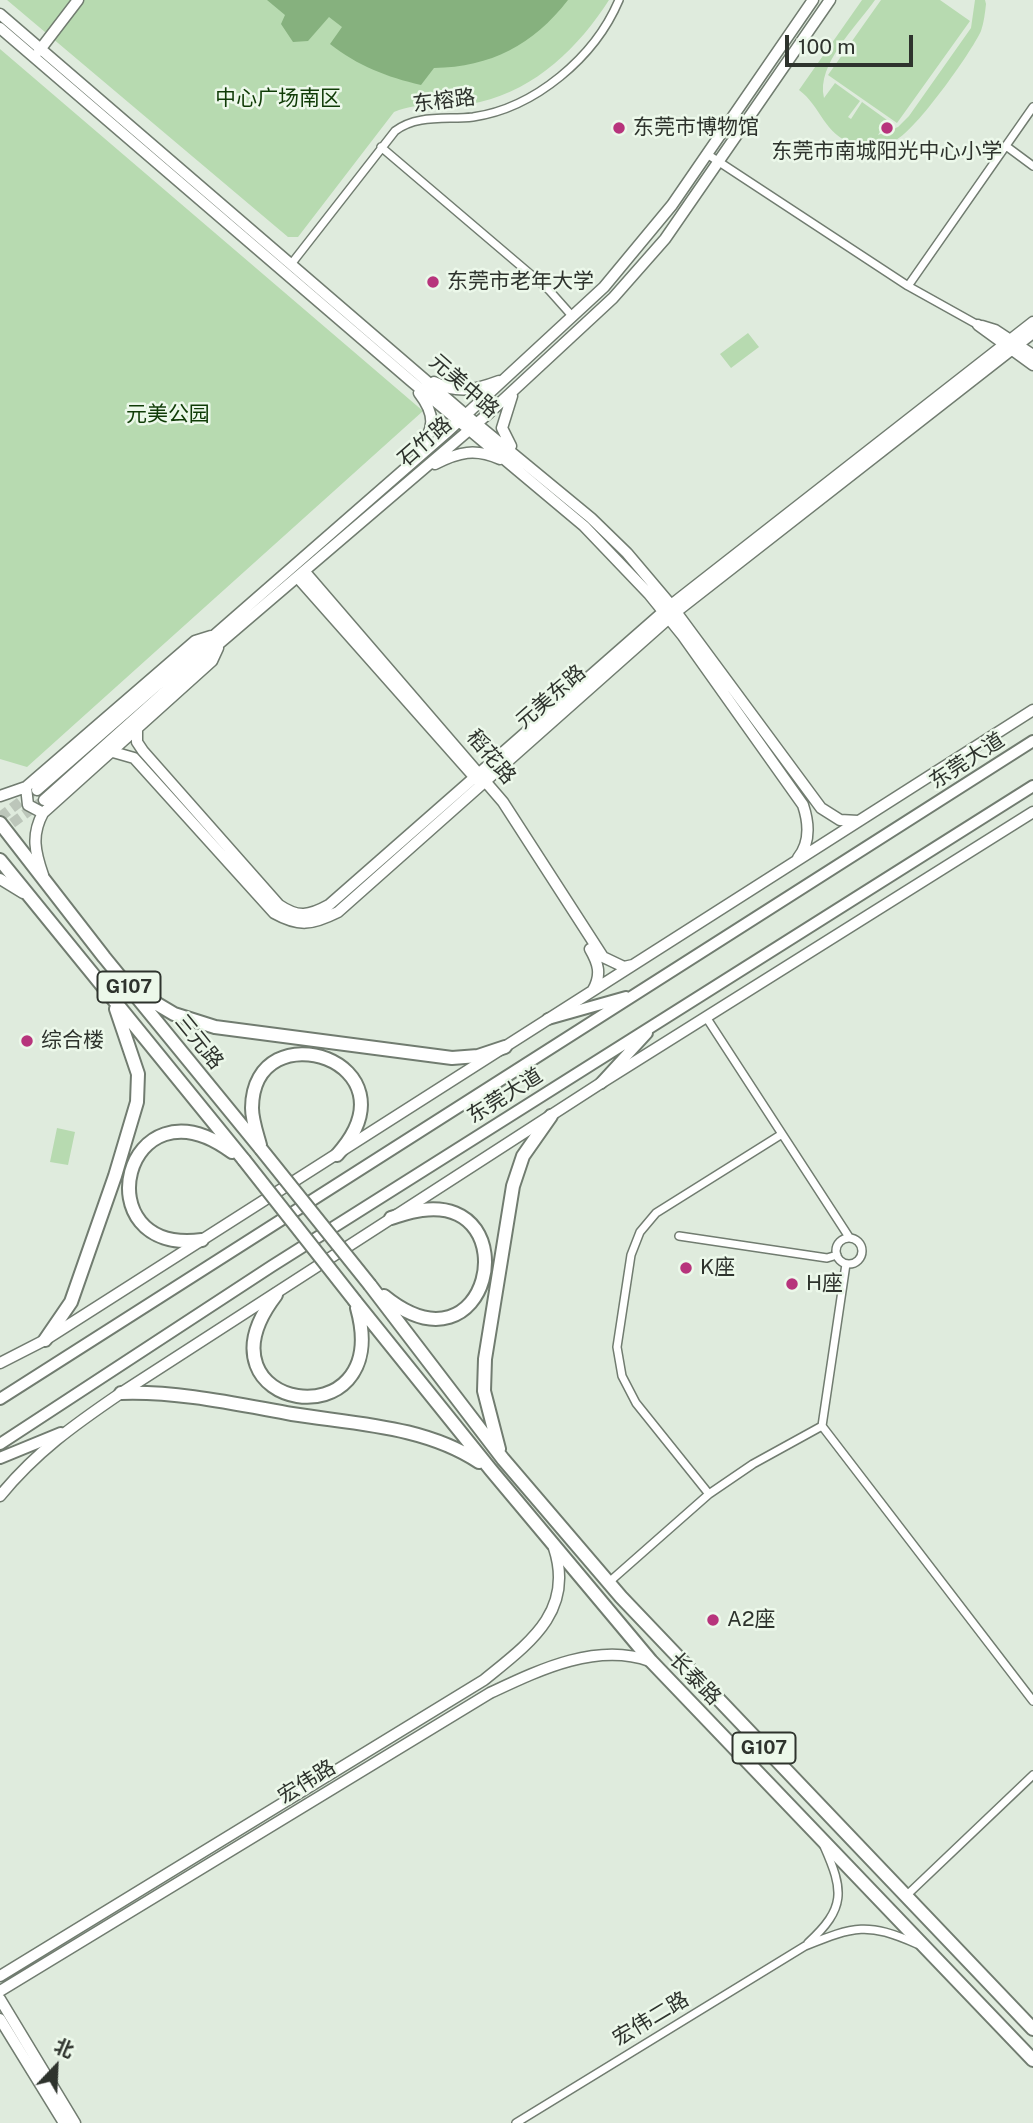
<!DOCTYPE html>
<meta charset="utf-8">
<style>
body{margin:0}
#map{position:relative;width:1033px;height:2123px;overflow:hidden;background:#dfebdd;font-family:"Public Sans","Noto Sans SC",sans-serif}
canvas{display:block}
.north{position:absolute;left:21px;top:2032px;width:70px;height:70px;-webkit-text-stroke:5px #ecf8ea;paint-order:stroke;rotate:23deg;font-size:19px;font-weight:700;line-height:28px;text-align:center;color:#2e332d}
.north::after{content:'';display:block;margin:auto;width:24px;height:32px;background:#2e332d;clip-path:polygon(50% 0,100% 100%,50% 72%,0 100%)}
.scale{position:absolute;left:785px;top:35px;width:128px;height:32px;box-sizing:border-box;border:4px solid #2e332d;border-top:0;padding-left:9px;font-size:21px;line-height:24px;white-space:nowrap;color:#2e332d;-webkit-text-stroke:5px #ecf8ea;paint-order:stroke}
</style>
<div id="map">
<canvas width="1033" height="2123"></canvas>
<div class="north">北</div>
<div class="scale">100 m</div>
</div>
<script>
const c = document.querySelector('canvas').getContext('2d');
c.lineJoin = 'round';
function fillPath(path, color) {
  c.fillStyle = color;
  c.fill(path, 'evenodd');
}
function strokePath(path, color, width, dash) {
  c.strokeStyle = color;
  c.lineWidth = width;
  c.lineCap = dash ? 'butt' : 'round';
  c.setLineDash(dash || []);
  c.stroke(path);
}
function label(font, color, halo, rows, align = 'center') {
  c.font = font + ' "Public Sans","Noto Sans SC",sans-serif';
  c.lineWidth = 5;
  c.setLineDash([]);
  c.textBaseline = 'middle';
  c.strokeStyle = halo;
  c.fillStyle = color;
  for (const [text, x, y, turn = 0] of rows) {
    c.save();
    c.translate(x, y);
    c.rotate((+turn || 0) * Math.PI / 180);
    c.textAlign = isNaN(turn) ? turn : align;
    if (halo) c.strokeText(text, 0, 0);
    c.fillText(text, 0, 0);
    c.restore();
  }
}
fillPath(new Path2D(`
 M7,0H609C579,47 536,89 480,102C451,109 421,100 394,112L298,237H288Z
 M862,0H875C857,26 816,64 824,98L835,83L860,101L848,117L851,119L862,102L887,120L878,135L898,127L909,116L971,28L975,0H985L986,4C985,13 984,22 981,31C971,53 916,130 896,140C883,147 868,148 854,144C824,135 821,106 799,90Z
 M881,0H940L970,21L897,123L828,75Z
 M0,49L423,411L27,767L0,759Z
 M748,333L759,347L731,368L720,354Z
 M57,1128L75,1132L68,1165L50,1162Z`), '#b7dab0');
fillPath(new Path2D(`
 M267,0H568C533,45 491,67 434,68L421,85C387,77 358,66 330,44L342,27L329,17L308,41L293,42L281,24L285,15Z`), '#86b17e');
strokePath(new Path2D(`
 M0,817L33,792
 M0,832L44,800`), '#bcc6ba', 10, [10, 5]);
const street = new Path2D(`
 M1006,146L1033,166
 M381,147L549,290L573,317
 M707,154L908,286L978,325
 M292,263L395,131C417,114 447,120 473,117C535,108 595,57 619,0
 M908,286L1033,107
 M706,1017L849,1237
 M679,1236L827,1258L837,1255
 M836 1251a13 13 0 1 1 26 0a13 13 0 1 1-26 0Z
 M822,1426L846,1264
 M709,1494L636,1403L622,1376L617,1347L631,1255L640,1232L656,1213L782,1134
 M608,1583L709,1494L753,1464L822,1426L1033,1701
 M907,1895L1033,1775
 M808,1943C846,1908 844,1891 824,1846
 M516,2123L805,1946C855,1926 867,1922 917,1944`);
const secondary = new Path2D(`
 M0,14L466,415L591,518L627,553L671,605L821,808L840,820L858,821
 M0,28L411,381L584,526L649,594L683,636L803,805C809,823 811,842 798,858
 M39,51L78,0
 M978,325L1033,365
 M982,326L995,330L1033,355
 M434,382C458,394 475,390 499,381
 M511,446L502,428L512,396
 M418,451C435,429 436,415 419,393
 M435,464C459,452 475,448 500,459
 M305,572L503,802L603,957L624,967L633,965
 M298,578L476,779
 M137,729V742L143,751L279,905C298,918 309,916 329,905L671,605L1033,322
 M113,752L134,758L274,913C299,927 312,925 338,912L676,612L1033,333
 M26,787L28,805L43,813
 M37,790L446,433L604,287L672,205L813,0
 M0,796L26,787L195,641L211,636
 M44,800L207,654L489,413L613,298L665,239L830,0
 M43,875C35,852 31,835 43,813L212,661L218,648
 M0,879L23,893
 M590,949C598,963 602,974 593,990
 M0,1363L45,1340L1033,710
 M0,1496C36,1452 74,1425 121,1393L601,1083L1033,812
 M0,1976L484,1680C528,1644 575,1612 554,1548
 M0,1991L490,1693C539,1670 596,1642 650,1661
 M0,1999L75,2123
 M0,2019L64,2123`);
const primary = new Path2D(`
 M548,1019L626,997
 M601,1083L647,1033
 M0,1399L1033,741
 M0,1444L272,1266L1033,786
 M0,1458L61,1433`);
const highway = new Path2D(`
 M0,823L104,957L261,1149
 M0,860L244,1160
 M142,995L174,1014L215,1027L452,1058L478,1056L505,1047
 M260,1145C257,1134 252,1120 252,1108C253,1008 422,1061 337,1155
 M202,1240C81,1256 124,1072 232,1152
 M370,1285L503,1459L621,1597L1033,2029
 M276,1295C187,1411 395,1444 357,1308
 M384,1296C490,1382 528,1196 422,1210C412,1211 401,1215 391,1218
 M355,1301L491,1470L651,1661L1033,2060
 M45,1340L71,1302L115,1176L137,1102L138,1074L116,1009
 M121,1393C179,1391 236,1404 292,1414C355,1424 425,1426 479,1462
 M499,1449L484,1391L485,1359L513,1186L523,1156L551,1116`);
strokePath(street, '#717c70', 10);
strokePath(secondary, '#717c70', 13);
strokePath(primary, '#717c70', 14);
strokePath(highway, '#717c70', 16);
strokePath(street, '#fff', 7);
strokePath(secondary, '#fff', 10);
strokePath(primary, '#fff', 10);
strokePath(highway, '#fff', 12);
const highwayBridge = new Path2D(`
 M261,1149L370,1285
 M244,1160L355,1301`);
strokePath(highwayBridge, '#717c70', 16, []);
strokePath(highwayBridge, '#fff', 12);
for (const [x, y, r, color] of [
 [619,128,7,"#b7347c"],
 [887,128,7,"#b7347c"],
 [433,282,7,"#b7347c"],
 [27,1041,7,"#b7347c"],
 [686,1268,7,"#b7347c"],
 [792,1284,7,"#b7347c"],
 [713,1620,7,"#b7347c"]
]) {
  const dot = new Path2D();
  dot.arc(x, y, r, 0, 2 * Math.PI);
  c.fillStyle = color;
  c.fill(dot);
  strokePath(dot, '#ecf8ea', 2.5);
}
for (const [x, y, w] of [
 [129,987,63],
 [764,1748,63]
]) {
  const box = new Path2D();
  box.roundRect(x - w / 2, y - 15.5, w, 31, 5);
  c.fillStyle = '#ecf8ea';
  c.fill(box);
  strokePath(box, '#2e332d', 2);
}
label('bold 19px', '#2e332d', null, [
 ["G107",129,987],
 ["G107",764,1748]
]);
label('21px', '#0f3b06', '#ecf8ea', [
 ["中心广场南区",278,99],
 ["元美公园",168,415]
]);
label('21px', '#2e332d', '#ecf8ea', [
 ["东榕路",444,101,-7],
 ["元美中路",464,386,41],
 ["石竹路",425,442,-41],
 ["元美东路",551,697,-41],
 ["稻花路",491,757,50],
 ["东莞大道",967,761,-33],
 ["三元路",199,1042,51],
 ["东莞大道",505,1096,-32],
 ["长泰路",695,1679,46],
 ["宏伟路",307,1782,-32],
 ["宏伟二路",651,2019,-31]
]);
label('21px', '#2e332d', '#ecf8ea', [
 ["东莞市博物馆",633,128],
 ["东莞市南城阳光中心小学",887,152,"center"],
 ["东莞市老年大学",447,282],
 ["综合楼",41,1041],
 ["K座",700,1268],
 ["H座",806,1284],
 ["A2座",727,1620]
], 'left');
</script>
